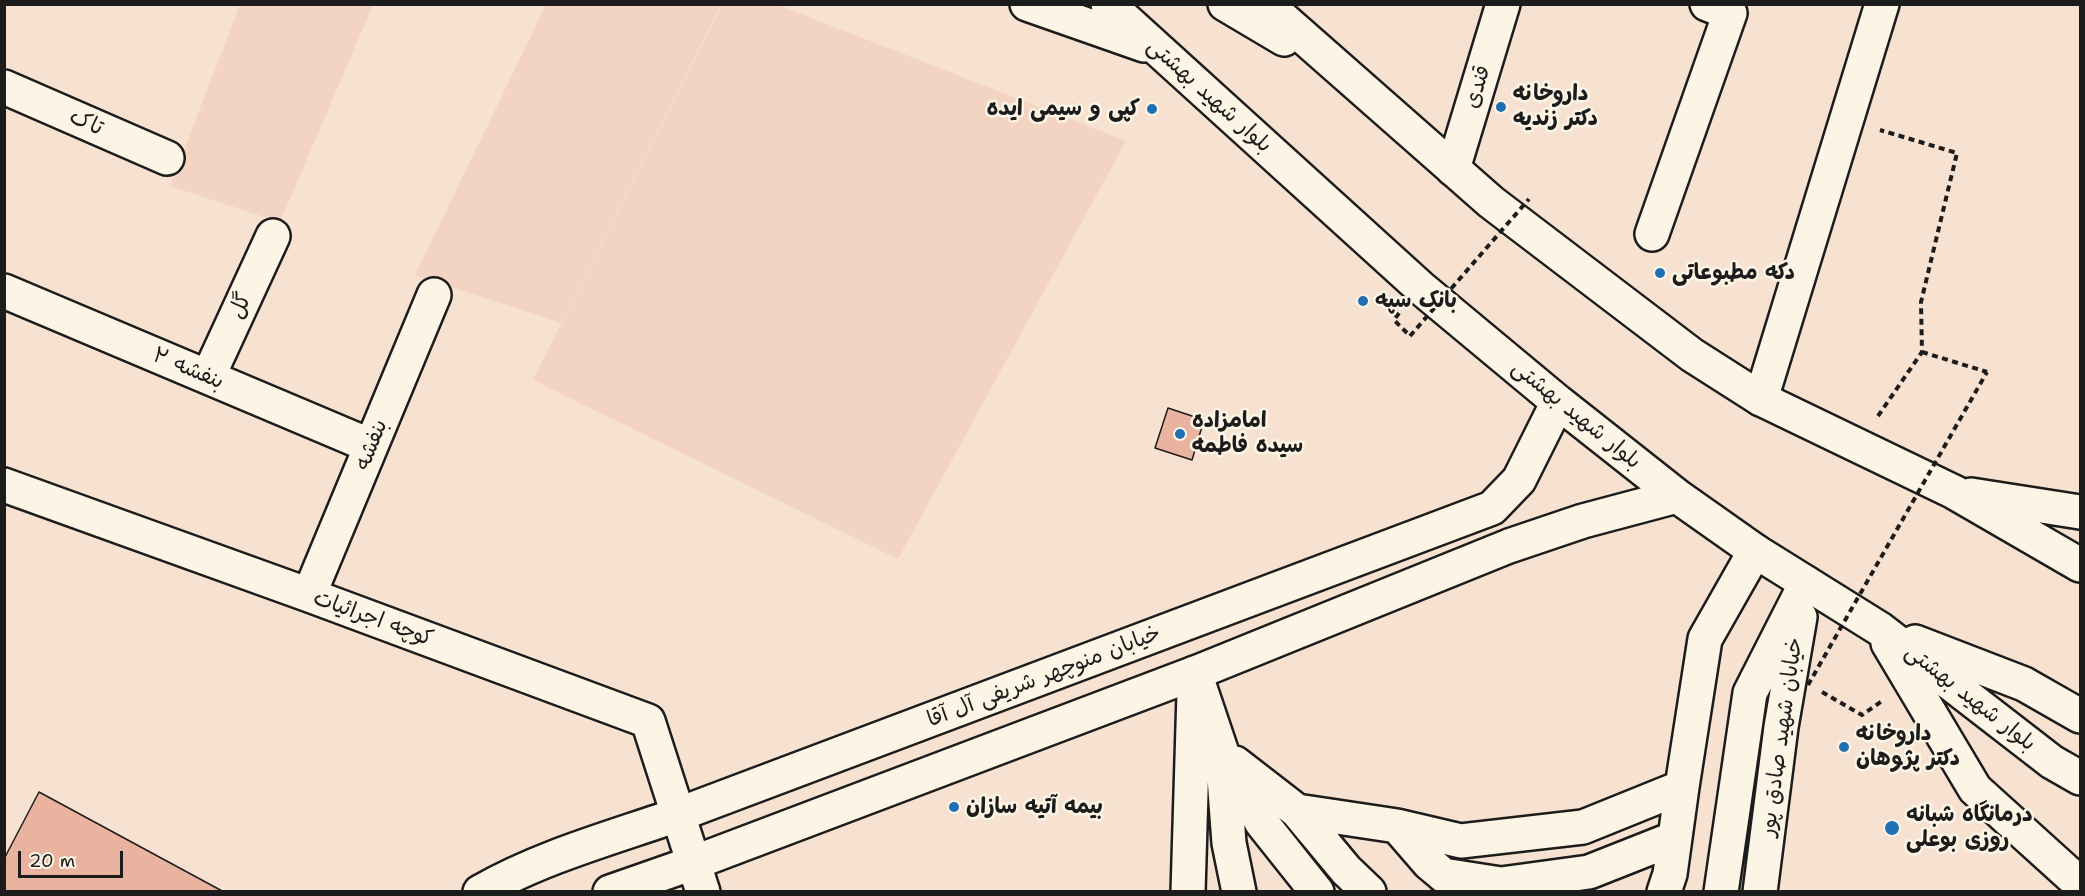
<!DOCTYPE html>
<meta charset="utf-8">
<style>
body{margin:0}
#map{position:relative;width:2085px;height:896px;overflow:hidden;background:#f7e1d0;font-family:"Shantell Sans",sans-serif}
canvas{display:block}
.frame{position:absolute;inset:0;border:6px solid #1c1c1c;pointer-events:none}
.scale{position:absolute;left:18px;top:851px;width:105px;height:27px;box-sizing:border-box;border:3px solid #1c1c1c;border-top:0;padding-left:8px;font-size:18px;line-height:21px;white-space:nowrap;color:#1c1c1c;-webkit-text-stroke:4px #fcf5e5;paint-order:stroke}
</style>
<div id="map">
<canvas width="2085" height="896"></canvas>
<div class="frame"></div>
<div class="scale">20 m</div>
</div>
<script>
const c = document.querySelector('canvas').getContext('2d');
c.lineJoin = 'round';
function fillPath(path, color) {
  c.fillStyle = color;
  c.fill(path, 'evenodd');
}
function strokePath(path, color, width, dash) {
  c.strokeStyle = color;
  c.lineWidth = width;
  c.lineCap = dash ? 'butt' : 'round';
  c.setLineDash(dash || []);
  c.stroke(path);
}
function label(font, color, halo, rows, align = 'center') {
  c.font = font + ' "Shantell Sans","Playpen Sans Arabic",sans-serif';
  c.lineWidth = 5;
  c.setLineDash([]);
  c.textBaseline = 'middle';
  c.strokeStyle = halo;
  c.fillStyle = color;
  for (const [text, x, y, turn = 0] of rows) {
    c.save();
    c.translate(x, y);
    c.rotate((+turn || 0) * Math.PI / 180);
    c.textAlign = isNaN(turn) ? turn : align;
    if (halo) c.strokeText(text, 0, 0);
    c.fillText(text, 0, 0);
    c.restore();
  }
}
fillPath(new Path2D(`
 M240,5H373L280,222L170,186Z
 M546,5H721L561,323L415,275Z
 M722,5H778L1126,141L898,559L533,380Z`), '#f3d3c1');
const building = new Path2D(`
 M1168,408L1204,420L1192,460L1155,448Z
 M39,792L224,892H4V859Z`);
fillPath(building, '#eab39f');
strokePath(building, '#1c1c1c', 1.5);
const minor = new Path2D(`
 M4,87L167,158
 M1453,169L1503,4
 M1652,234L1730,13L1707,4
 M4,291L371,446
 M208,377L273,236
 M1761,399L1882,4
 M4,485L309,595L648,721L703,892
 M309,595L434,295
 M1195,673L1222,753L1262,823L1317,892
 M1235,763L1297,811L1346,870L1369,892
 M1223,764L1229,843L1239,892
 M1297,811L1397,826L1429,863L1460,889
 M1397,826L1461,841L1583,827L1682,787
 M1443,875L1501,884L1589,872L1675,838
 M1188,892L1194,693
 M1664,892L1670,874L1682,787L1705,639L1755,551
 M1721,892L1750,693L1806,583
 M1760,892L1781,727L1800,617`);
const major = new Path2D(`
 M1027,4L1144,45
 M1108,4L1421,288L1558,402L1677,496L1755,551L1880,629L2052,762L2080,778
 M1225,4L1284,39
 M1266,4L1491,202L1692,355L1761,399L1954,492L2080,565
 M1971,495L2080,512
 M1915,642L2024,684L2080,716
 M1888,643L1975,789L2080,884
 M480,892C541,857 611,838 677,815L1492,508L1519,480L1558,402
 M610,892L693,863L1195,673L1509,546L1583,521L1677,496`);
strokePath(minor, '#1c1c1c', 38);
strokePath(major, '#1c1c1c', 38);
strokePath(new Path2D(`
 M1399,313L1394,320L1410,336
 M1922,352L1987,372
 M1878,416L1922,352L1921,302L1957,153L1880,130
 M1822,692L1862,715L1882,701`), '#1c1c1c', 4, [6, 4.5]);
strokePath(minor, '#fcf5e5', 33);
strokePath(major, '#fcf5e5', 33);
strokePath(new Path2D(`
 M1410,336L1529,199
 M1808,685L1987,372`), '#1c1c1c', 4, [6, 4.5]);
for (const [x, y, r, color] of [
 [1501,107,6,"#1f6fb2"],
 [1152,109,6,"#1f6fb2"],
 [1660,273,6,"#1f6fb2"],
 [1363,301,6,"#1f6fb2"],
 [1180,434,6,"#1f6fb2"],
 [1844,747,6,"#1f6fb2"],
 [954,807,6,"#1f6fb2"],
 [1892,828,8,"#1f6fb2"]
]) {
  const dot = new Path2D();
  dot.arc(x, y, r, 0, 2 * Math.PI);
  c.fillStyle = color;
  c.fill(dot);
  strokePath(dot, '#fcf5e5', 2);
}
label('22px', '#1c1c1c', '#fcf5e5', [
 ["قندی",1478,87,-73],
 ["بلوار شهید بهشتی",1209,96,42],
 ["تاک",86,123,24],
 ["گل",241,306,-65],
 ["بنفشه ۲",188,369,23],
 ["بلوار شهید بهشتی",1576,415,39],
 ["بنفشه",372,445,-68],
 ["کوچه اجرائیات",373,619,20],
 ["خیابان منوچهر شریفی آل آقا",1044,677,-21],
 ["بلوار شهید بهشتی",1970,698,38],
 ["خیابان شهید صادق پور",1782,737,-82]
]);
label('bold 22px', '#1c1c1c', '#fcf5e5', [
 ["داروخانه",1513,94],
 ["دکتر زندیه",1513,119],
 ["کپی و سیمی ایده",1140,109,"right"],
 ["دکه مطبوعاتی",1672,273],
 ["بانک سپه",1375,301],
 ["امامزاده",1192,421],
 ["سیده فاطمه",1192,446],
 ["داروخانه",1856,734],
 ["دکتر پژوهان",1856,759],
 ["بیمه آتیه سازان",966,807],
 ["درمانگاه شبانه",1906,815],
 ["روزی بوعلی",1906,840]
], 'left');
</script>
